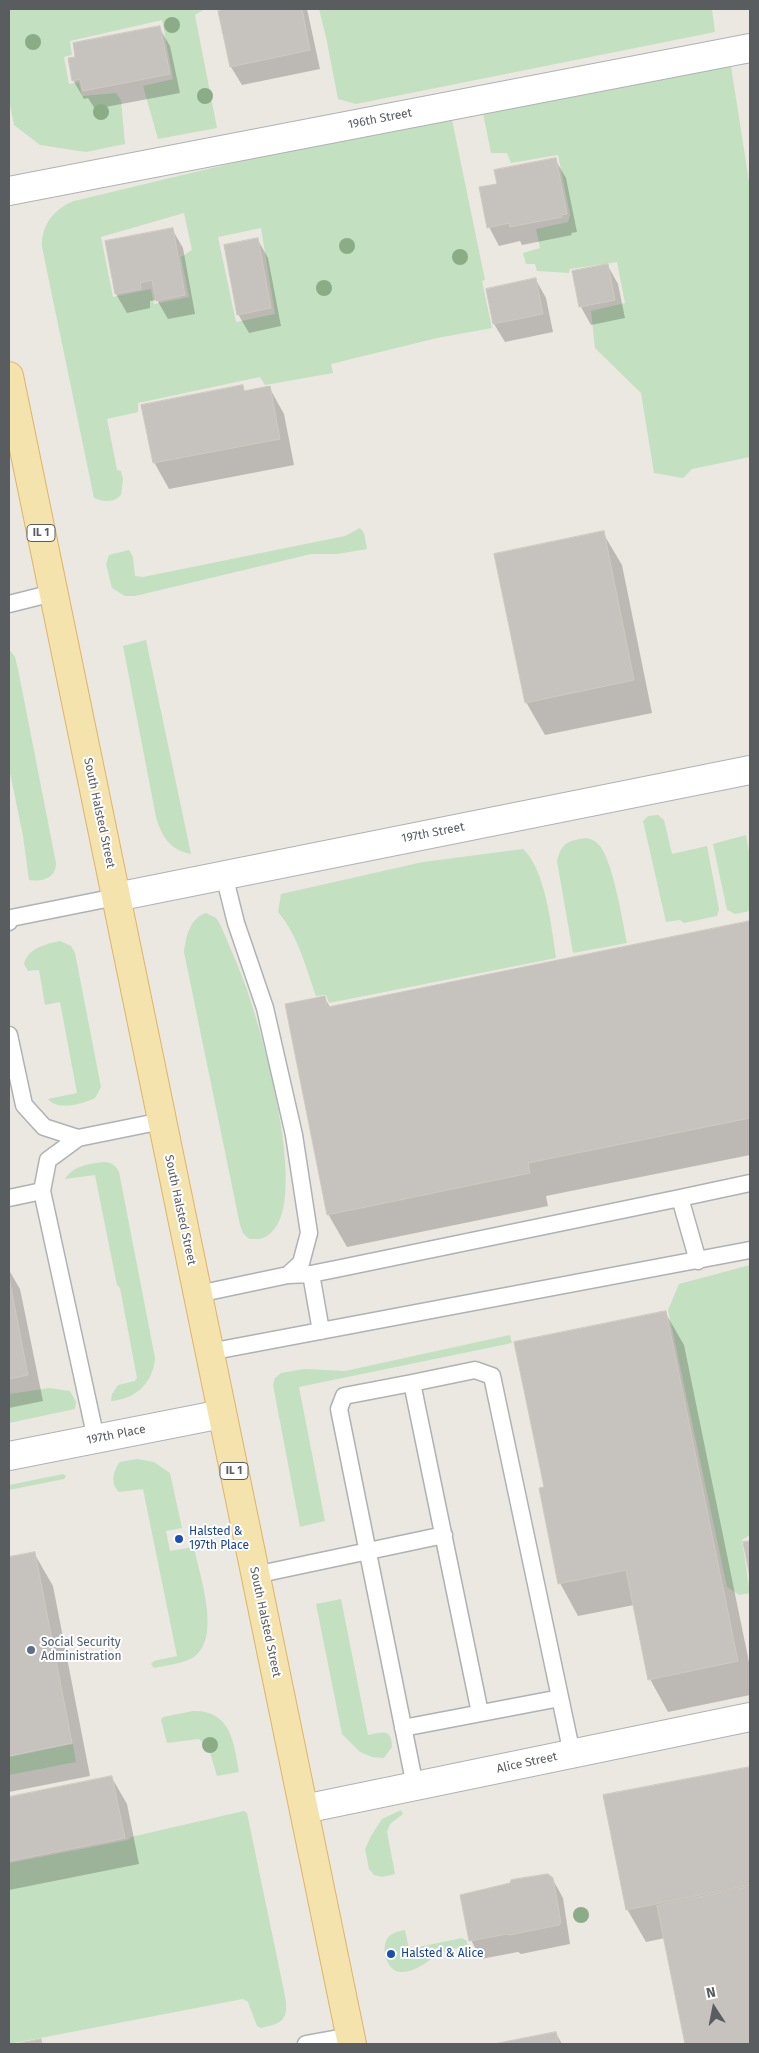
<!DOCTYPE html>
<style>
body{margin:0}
#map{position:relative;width:759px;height:2053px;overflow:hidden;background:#ebe8e1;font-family:"Fira Sans",sans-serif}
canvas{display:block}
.frame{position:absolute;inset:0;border:10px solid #5a5d60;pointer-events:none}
.north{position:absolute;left:689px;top:1983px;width:50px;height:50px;-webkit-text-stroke:4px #fff;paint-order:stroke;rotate:349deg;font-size:14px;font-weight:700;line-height:20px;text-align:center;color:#5a5d60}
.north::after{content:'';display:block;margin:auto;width:18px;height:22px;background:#5a5d60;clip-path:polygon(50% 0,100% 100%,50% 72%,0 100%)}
</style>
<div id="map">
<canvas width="759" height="2053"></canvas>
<div class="frame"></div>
<div class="north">N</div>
</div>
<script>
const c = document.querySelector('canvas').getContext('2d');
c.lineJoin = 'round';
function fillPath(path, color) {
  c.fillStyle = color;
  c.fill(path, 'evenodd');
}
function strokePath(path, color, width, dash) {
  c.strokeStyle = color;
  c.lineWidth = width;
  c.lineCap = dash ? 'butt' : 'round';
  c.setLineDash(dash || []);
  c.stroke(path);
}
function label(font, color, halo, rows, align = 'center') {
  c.font = font + ' "Fira Sans",sans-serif';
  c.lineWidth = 4;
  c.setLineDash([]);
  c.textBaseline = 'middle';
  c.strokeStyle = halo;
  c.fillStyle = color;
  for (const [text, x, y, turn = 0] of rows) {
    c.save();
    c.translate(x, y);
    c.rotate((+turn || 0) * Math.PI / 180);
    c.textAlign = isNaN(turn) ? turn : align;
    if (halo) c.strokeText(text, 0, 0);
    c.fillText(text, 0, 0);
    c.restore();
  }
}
fillPath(new Path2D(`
 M9,9H205L195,15L217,128L158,139L143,86L173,79L162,20L70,41L72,55L64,57L69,84L79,82L82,96L116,93L121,100L125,144L86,152L40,145L14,125L9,100Z
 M319,9H712L715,32L356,104L338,99L326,37Z
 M730,60L750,188V457L692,469L683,478L654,473L641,393L595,348L591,311L625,303L617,262L570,269L569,273L537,271L535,264H526L523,253L540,248L536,229L568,222L570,215L558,155L511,163L507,153H491L482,108Z
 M451,115L485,280L482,281L492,328L437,338L331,364L333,373L265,385L260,377L138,403V412L107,419L117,470L121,471L123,479L121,495C113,503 104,502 94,498L42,247C41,225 54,209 74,201L329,140ZM184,213L192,250L181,257L189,297L154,304L151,289L113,297L101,237ZM261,228L275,314L236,322L218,237Z
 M360,528L364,533L367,549L337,554H311L135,596H125L112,588L106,564L109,555L129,550L133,557L135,576L143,577L345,536Z
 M146,640L191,854C170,850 162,837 156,817L123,646Z
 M9,649L15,657L18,669L56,863C56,878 43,882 29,880L23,836L9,768Z
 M658,815L664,820L672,854L707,846L719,909L717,916L684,923L680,920L666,922L643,821L648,816Z
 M746,835L750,857V911L735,914L727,910L713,844Z
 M586,838C590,839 594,840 597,843C612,854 623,923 627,943L573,953L557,861C562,842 568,841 586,838Z
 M523,849C545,868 552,929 556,958L329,1003L326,995L316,996C306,968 298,935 278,912L281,894L423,862Z
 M206,913L216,918L220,924C231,950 243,976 251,1002C264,1043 312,1209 267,1236C262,1240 255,1239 249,1239L243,1233L240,1225L184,952C186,936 190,918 206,913Z
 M60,941L71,946L75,953L101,1087L95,1098C83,1104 57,1111 48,1099L77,1093L60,1002L45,1005L39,970L28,971L24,964C28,948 46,944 60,941Z
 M103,1162C110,1162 116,1165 119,1172L155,1358C153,1383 136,1399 111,1401L112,1394L118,1385L135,1381L137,1378L120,1288L117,1285L95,1175L65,1179C73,1166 88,1164 103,1162Z
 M750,1265V1535L742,1540L750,1593L739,1595L727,1587L668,1310L679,1284Z
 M510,1335L512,1343L299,1387L325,1521L300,1527L273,1385L275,1378L281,1373L305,1369L345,1371Z
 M49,1388L70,1391L76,1402L75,1409L9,1423V1394Z
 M137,1459L154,1462L170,1473L182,1528L166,1531L170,1551L194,1547C199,1574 222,1637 194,1657C183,1664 167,1665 154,1668L151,1664L154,1661L177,1656L143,1489L119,1492C110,1484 113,1471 120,1462Z
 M63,1474L66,1476L64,1479L9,1490V1485Z
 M341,1599L368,1735C382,1732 392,1728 392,1747L384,1758L372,1757L360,1752L342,1734L316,1604Z
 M193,1711C231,1710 234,1743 239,1772L217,1776L209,1749L199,1739L167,1743L161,1720L163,1717Z
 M73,1744L76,1762L9,1775V1757Z
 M401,1810L403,1814L390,1824L387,1832L395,1874L382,1877L374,1875L369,1869L365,1849L371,1836L382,1819Z
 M244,1811L247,1813L285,1996C289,2020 283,2023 261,2028L257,2026L248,2002L243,1999L9,2044V1863L128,1840L131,1837Z
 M405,1930L409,1949L462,1938L467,1941V1945C462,1948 455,1948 449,1950C432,1955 419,1973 400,1972C384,1970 378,1939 394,1933C397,1931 402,1931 405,1930Z`), '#c3e0c0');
fillPath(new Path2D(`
 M225,9H307L320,69L242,85L231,67Z
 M159,27L170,46L180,93L95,109L88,98L84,99L73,80Z
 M555,159L566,178L577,232L571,233L572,235L522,245L520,241L499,246L489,227L498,185Z
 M172,229L183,248L195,314L168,319L157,300L150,301V308L127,313L116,294L107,242Z
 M258,240L268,258L281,326L249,333L238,314Z
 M608,266L618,284L625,318L591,325L581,307L574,272Z
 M536,280L546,298L553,332L505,342L494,324Z
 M242,387L245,392L269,387L284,414L294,465L169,489L154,462Z
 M603,533L622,565L652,713L545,735L526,702Z
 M750,922V1155L546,1196L548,1206L347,1247L328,1214L324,997L330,1007Z
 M9,1270L20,1289L43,1401L9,1408Z
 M665,1312L684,1345L750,1667V1695L668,1712L650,1679L634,1605L578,1616L560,1583L546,1488Z
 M34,1553L53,1586L90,1776L9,1792V1558Z
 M750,1768V2044H687L665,1938L646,1942L627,1909L605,1796Z
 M112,1778L127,1804L139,1864L9,1890V1798Z
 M552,1878L563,1898L570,1944L521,1954L518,1952L481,1959L471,1940Z
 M556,2033L562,2044H500Z`), '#0003');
const building = new Path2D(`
 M224,9H302L310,50L230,67L218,11Z
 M160,26L170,74L83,91L80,79L72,81L68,58L75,57L73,43Z
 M556,158L567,214L561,215L562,217L510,227L509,223L487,228L479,187L497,184L494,170Z
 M173,228L185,295L156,301L152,280L140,283L141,289L115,294L105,241Z
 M258,238L271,308L237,315L224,245Z
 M608,264L615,300L579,307L572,271Z
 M536,278L543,314L493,324L486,289Z
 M243,385L244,391L270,386L280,439L153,463L141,405Z
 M604,531L634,680L525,703L494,554Z
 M750,921V1118L528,1163L530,1173L327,1215L285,1004L325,996L327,1007Z
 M9,1278L28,1375L9,1379Z
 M666,1311L738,1661L648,1680L626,1570L558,1584L539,1488L544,1487L514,1342Z
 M750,1541V1578L743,1542Z
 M35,1552L72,1743L9,1756V1557Z
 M750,1767V1885L626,1910L603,1795Z
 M112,1776L125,1838L9,1861V1797Z
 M548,1874L553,1878L561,1923L559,1925L510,1935L507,1934L469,1941L460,1895L510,1883L511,1880Z
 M750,1887V2044H685L657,1906Z
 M556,2032L559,2044H494Z
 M41,2039L42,2044H16Z`);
fillPath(building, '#c6c3be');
strokePath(building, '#cec9c0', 1);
const service = new Path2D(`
 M9,604L53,593
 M9,922L11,918L116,897
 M9,1035L24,1105L44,1127L78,1138
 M42,1191L96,1439
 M9,1198L42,1191L48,1160L78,1138L162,1121
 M680,1198L750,1183
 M311,1274L321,1331
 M288,1275L311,1274L341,1268L680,1198L698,1261
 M198,1294L288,1275L301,1263L309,1233L294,1135L265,1008L236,923L224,875
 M209,1352L750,1250
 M412,1383L475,1370L492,1376L572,1754
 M255,1575L444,1535
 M403,1728L560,1698
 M415,1786L339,1409L344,1396L412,1383L480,1713
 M306,2044L350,2036`);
const minor = new Path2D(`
 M9,191L750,48
 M116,897L750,770
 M9,1456L222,1414
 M304,1809L750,1717`);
const primary = new Path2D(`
 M9,376L352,2044`);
strokePath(service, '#afb2b5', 19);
strokePath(minor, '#afb2b5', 30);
strokePath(primary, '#dfb466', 30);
strokePath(service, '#fff', 16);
strokePath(minor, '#fff', 28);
strokePath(primary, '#f4e3ad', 28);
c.fillStyle = '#8cac87';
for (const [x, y] of [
 [172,25],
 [33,42],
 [205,96],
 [101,112],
 [347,246],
 [460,257],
 [324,288],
 [210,1745],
 [581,1915]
]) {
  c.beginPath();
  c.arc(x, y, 8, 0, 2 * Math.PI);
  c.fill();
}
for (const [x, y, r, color] of [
 [179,1539,5,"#1a4fb4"],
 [31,1650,5,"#5c6f8a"],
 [391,1954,5,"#1a4fb4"]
]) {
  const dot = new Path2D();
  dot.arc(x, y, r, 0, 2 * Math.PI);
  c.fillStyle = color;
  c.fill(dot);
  strokePath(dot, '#fff', 2);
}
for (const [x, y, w] of [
 [41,533,28],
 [234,1471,28]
]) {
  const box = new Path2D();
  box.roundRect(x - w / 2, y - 8.5, w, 17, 4);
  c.fillStyle = '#fff';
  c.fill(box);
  strokePath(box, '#5a5d60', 1);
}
label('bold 11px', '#5a5d60', null, [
 ["IL 1",41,533],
 ["IL 1",234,1471]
]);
label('12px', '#5a5d60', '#fff', [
 ["196th Street",380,119,-11],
 ["South Halsted Street",99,813,78],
 ["197th Street",433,833,-11],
 ["South Halsted Street",180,1210,78],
 ["197th Place",116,1435,-11],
 ["South Halsted Street",265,1622,78],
 ["Alice Street",527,1763,-12]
]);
label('12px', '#164399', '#fff', [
 ["Halsted &",189,1532],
 ["197th Place",189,1546],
 ["Halsted & Alice",401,1954]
], 'left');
label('12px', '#4e5e75', '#fff', [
 ["Social Security",41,1643],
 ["Administration",41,1657]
], 'left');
</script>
